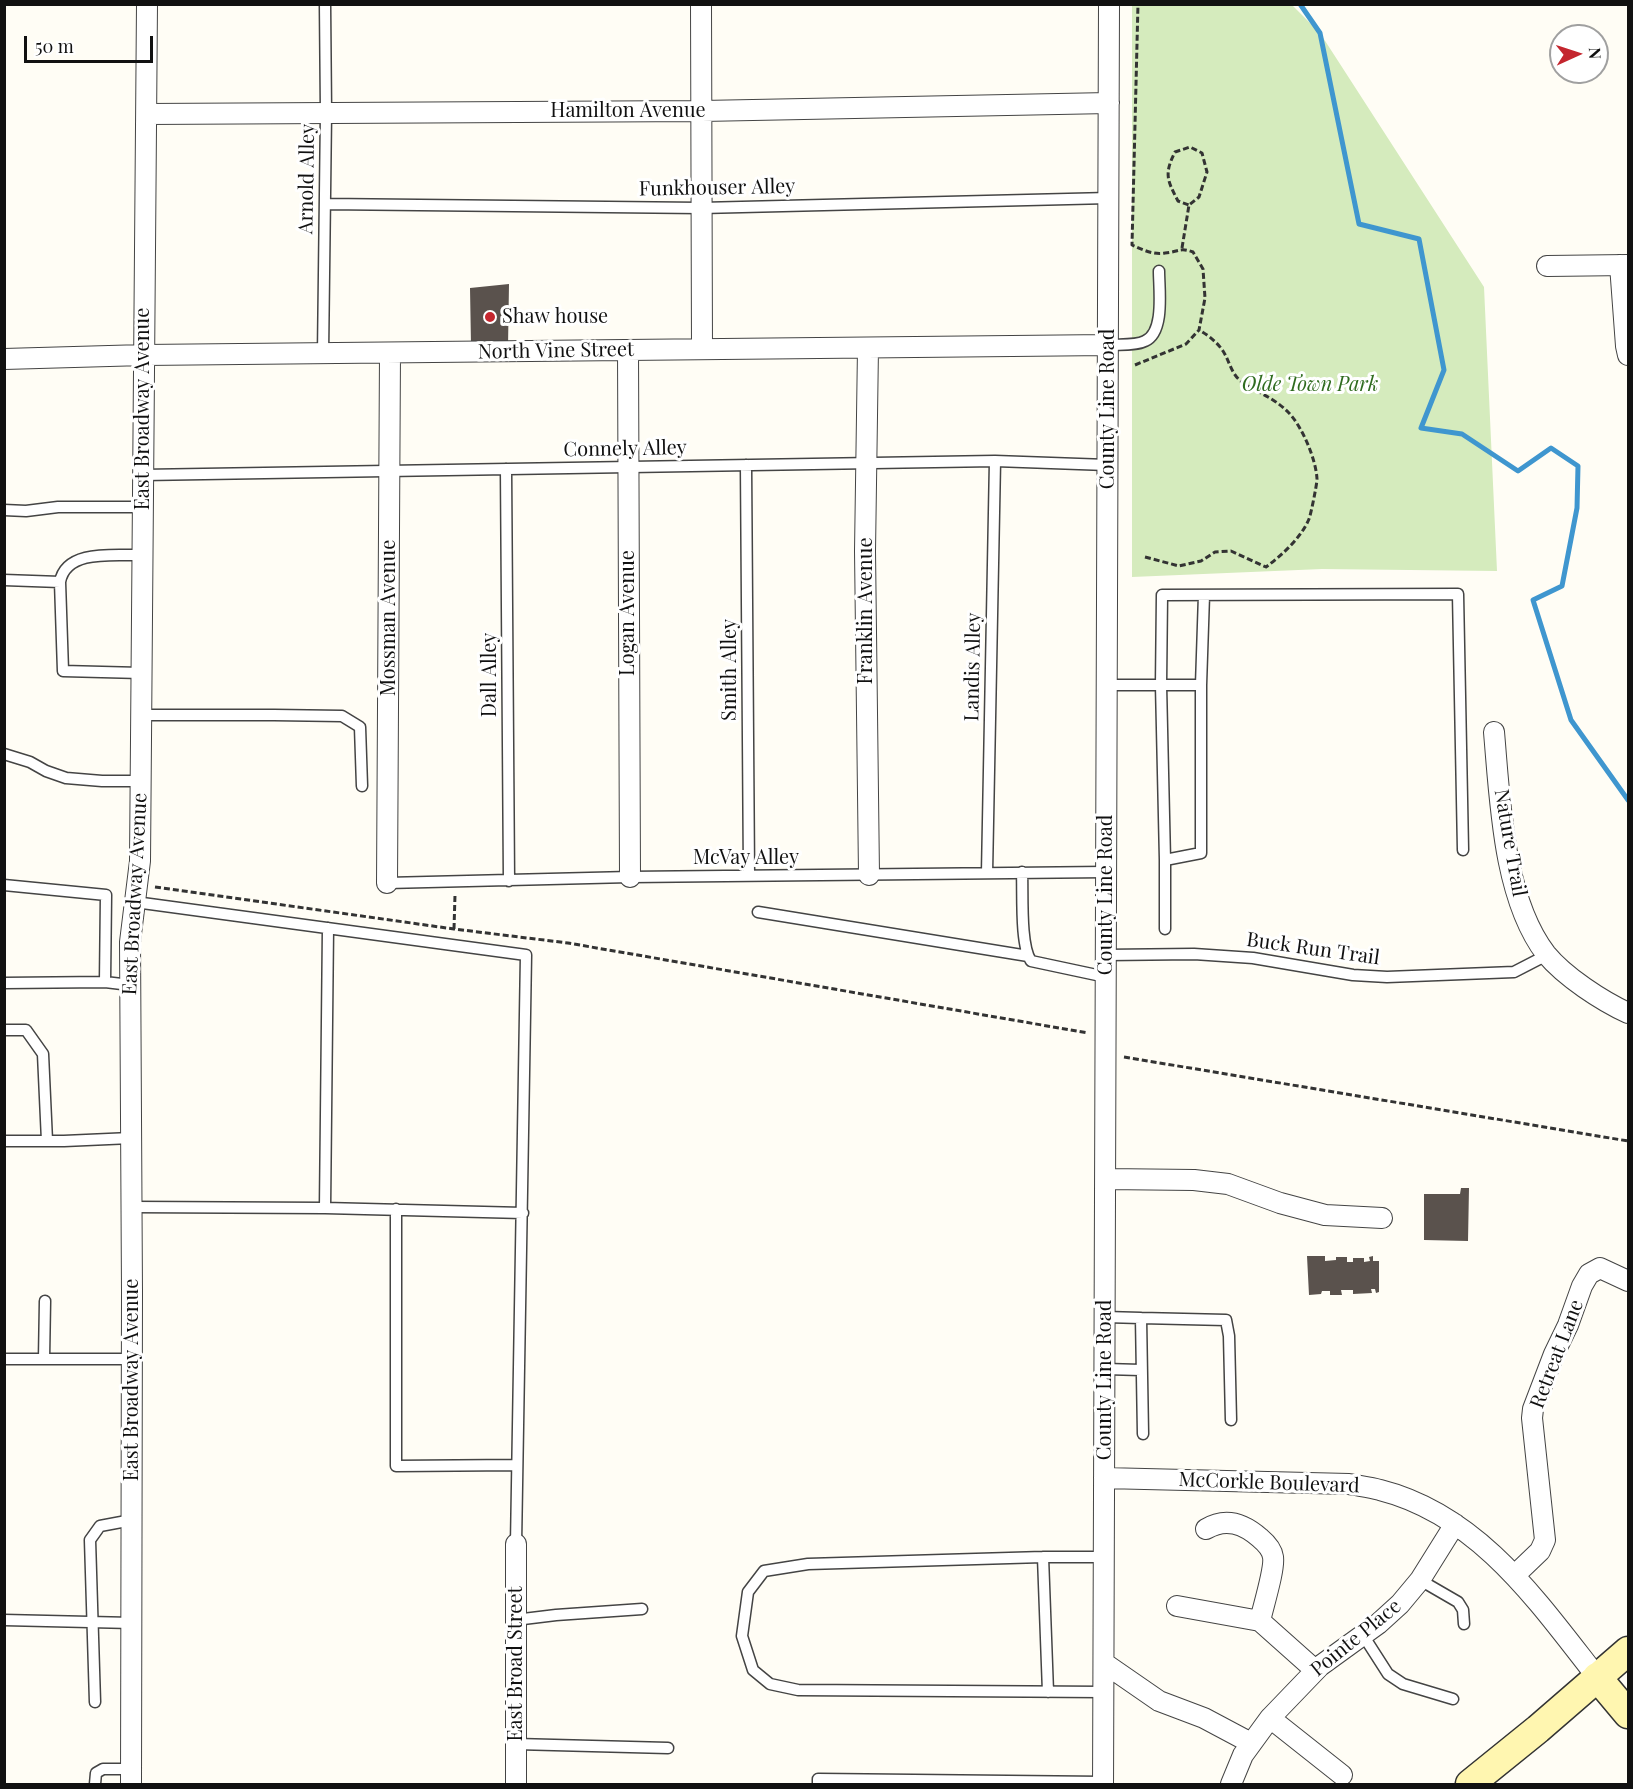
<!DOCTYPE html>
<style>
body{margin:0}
#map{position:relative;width:1633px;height:1789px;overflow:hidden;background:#fffdf5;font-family:"Playfair Display",serif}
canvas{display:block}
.frame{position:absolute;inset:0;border:6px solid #111;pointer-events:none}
.north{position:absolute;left:1549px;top:24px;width:60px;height:60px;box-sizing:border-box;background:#fff;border:2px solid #a0a0a0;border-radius:50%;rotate:87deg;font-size:16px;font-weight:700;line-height:24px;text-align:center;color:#111}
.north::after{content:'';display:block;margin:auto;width:21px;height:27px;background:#c4262e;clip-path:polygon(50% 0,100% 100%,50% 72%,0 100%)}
.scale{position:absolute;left:24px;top:36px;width:129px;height:27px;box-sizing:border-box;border:3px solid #111;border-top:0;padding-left:8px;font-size:18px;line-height:21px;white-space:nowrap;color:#111;-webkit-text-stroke:4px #fff;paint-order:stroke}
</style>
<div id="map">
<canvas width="1633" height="1789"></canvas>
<div class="frame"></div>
<div class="north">N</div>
<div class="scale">50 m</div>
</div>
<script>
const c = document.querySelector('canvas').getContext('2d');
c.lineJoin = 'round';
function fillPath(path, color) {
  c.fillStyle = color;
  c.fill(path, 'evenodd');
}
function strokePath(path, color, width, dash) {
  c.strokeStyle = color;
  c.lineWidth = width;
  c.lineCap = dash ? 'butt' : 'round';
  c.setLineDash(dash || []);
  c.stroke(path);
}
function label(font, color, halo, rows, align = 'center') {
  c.font = font + ' "Playfair Display",serif';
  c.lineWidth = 6;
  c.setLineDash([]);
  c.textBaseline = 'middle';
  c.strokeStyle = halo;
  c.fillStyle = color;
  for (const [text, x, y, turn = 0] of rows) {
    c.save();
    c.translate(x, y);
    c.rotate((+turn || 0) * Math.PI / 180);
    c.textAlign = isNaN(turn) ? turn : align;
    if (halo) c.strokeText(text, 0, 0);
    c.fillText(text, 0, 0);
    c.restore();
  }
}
fillPath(new Path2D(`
 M1132,5H1292L1320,33L1484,287L1497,571L1322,569L1132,577Z`), '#d5ebbd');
strokePath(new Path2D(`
 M1300,4L1320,33L1359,224L1419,239L1444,370L1421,428L1462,434L1518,471L1551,448L1578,466L1577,508L1562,586L1533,600L1571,720L1628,800`), '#3f96cf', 5);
fillPath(new Path2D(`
 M509,284L508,347L471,345L470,288Z
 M1461,1188H1469L1468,1241L1424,1240V1194H1460Z
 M1307,1256H1325V1261L1336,1260V1257H1347V1262H1353V1258H1364V1262L1370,1261L1369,1257L1373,1256V1261H1379V1292L1376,1293L1375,1289H1371L1372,1293L1353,1294V1290H1341L1342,1295H1330V1291H1322L1321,1294L1309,1295Z`), '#5a524d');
const lane = new Path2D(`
 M325,204L701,208L1109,198
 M1108,345C1119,344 1136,346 1145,341C1165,332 1159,290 1159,271
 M323,354L326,113L325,4
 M746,465L749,875
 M506,469L509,881
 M143,475L995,461L1107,465
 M4,510L26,511L58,507H143
 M4,580L60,582
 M141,673L63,671L60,582C66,548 117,556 142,555
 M1106,685H1201
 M141,715H274L342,716L360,727L362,786
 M4,754L30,762L46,771L66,778L102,781H140
 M1165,860L1161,685L1162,595L1458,594L1463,850
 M1022,872C1023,894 1020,945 1031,961L1106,977
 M987,873L995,461
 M387,883L630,877L1106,872
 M4,885L106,895L105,982
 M135,902L526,955L516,1544
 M758,912L1028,956
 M1165,929V860L1201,853V685L1204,595
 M1106,955L1194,954L1253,958L1353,975L1387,977L1514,972L1547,955
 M4,983L105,982L130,985
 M4,1030H26L43,1054L47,1141
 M4,1141H64L131,1138
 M132,1207L325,1208L523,1213
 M325,1208L328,928
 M396,1209V1466L517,1465
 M1105,1317L1141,1318L1143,1434
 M1141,1318L1226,1320L1229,1336L1231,1420
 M4,1359H132
 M44,1359L45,1301
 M1105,1369L1141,1370
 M1043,1557L1048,1692
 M1420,1580L1458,1602L1463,1610L1464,1624
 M4,1620L132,1623
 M515,1620L556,1615L642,1609
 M1363,1635L1388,1674L1403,1684L1453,1699
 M1104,1692L798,1690L770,1684L753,1670L742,1636L748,1592L764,1571L808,1564L1043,1557H1104
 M95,1702L90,1540L100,1526L132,1520
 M516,1744L668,1748
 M95,1784L96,1773L103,1769H131
 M818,1784V1779L1103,1782`);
const street = new Path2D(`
 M701,4L702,349
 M147,114L702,111L1109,103
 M1620,265L1626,346L1628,355
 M1547,266L1628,265
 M868,348L865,551L869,875
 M628,350L630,877
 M4,359L144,355L1108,345
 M1494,732C1500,800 1503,898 1546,954C1565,977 1602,1001 1628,1013
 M387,883L390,353
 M1106,1179L1194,1180L1228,1184L1280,1203L1325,1215L1382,1218
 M1104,1478L1349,1484C1359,1486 1370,1487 1380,1490C1479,1515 1538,1602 1597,1677
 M1206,1529C1226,1517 1244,1524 1260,1538C1266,1543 1272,1550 1273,1557C1275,1569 1263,1607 1260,1621
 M1515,1575L1540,1551L1545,1540L1532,1418L1533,1409L1554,1354L1568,1325L1582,1286L1589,1274L1600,1268L1628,1281
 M1177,1606L1260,1621L1315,1670
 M1104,1663L1159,1701L1204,1718L1251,1743
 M1270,1718L1342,1775
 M131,1784L132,1293L130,942L140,861L147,4
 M516,1784V1544
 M1103,1784L1109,4
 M1231,1784L1243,1755L1270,1718L1320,1666L1378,1624L1400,1604L1420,1580L1455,1524`);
const secondary = new Path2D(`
 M1597,1677L1628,1714
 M1470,1784L1538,1729L1628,1651`);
strokePath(lane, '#444', 13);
strokePath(street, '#444', 22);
strokePath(secondary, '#333', 31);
strokePath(new Path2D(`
 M1182,248L1189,205L1199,197L1207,172L1202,153L1190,147L1175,152C1164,174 1167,180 1178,201L1189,205
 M1135,365L1186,344L1199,330L1205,298L1203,269L1193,252C1179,247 1179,252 1165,253C1153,255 1143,250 1132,245L1138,4
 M1145,557L1179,566L1201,561L1215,552L1231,551L1266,567C1282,555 1301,538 1309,519C1311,514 1317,484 1317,479C1316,459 1302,426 1288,412C1273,397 1258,393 1242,382C1231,374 1230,362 1223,351C1217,342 1208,335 1199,330
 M155,887L454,929L568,943L1088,1033
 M454,929L455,895
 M1124,1057L1628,1141`), '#333', 3, [6, 3]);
strokePath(lane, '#fff', 10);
strokePath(street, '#fff', 20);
strokePath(secondary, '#fff6b0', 28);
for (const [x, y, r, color] of [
 [490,317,6,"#c4262e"]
]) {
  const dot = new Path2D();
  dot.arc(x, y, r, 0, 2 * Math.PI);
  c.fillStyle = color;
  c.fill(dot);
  strokePath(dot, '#fff', 2);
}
label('20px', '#111', '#fff', [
 ["Hamilton Avenue",628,111],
 ["Arnold Alley",307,179,-89],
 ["Funkhouser Alley",717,188,-1],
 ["North Vine Street",556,351,-1],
 ["East Broadway Avenue",143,409,-90],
 ["County Line Road",1108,409,-90],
 ["Connely Alley",625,449,-1],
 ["Franklin Avenue",866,611,-90],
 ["Logan Avenue",628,613,-90],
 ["Mossman Avenue",389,618,-90],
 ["Landis Alley",973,667,-89],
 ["Smith Alley",730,670,-90],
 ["Dall Alley",490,675,-90],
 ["Nature Trail",1510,843,80],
 ["McVay Alley",746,858],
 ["East Broadway Avenue",135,894,-87],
 ["County Line Road",1106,895,-90],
 ["Buck Run Trail",1313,949,8],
 ["Retreat Lane",1557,1354,-69],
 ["East Broadway Avenue",132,1380,-90],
 ["County Line Road",1105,1380,-90],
 ["McCorkle Boulevard",1269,1483,2],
 ["Pointe Place",1356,1638,-39],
 ["East Broad Street",516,1664,-90]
]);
label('20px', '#111', '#fff', [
 ["Shaw house",502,317]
], 'left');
label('italic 20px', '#2f6b1f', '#fff', [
 ["Olde Town Park",1310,385]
]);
</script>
